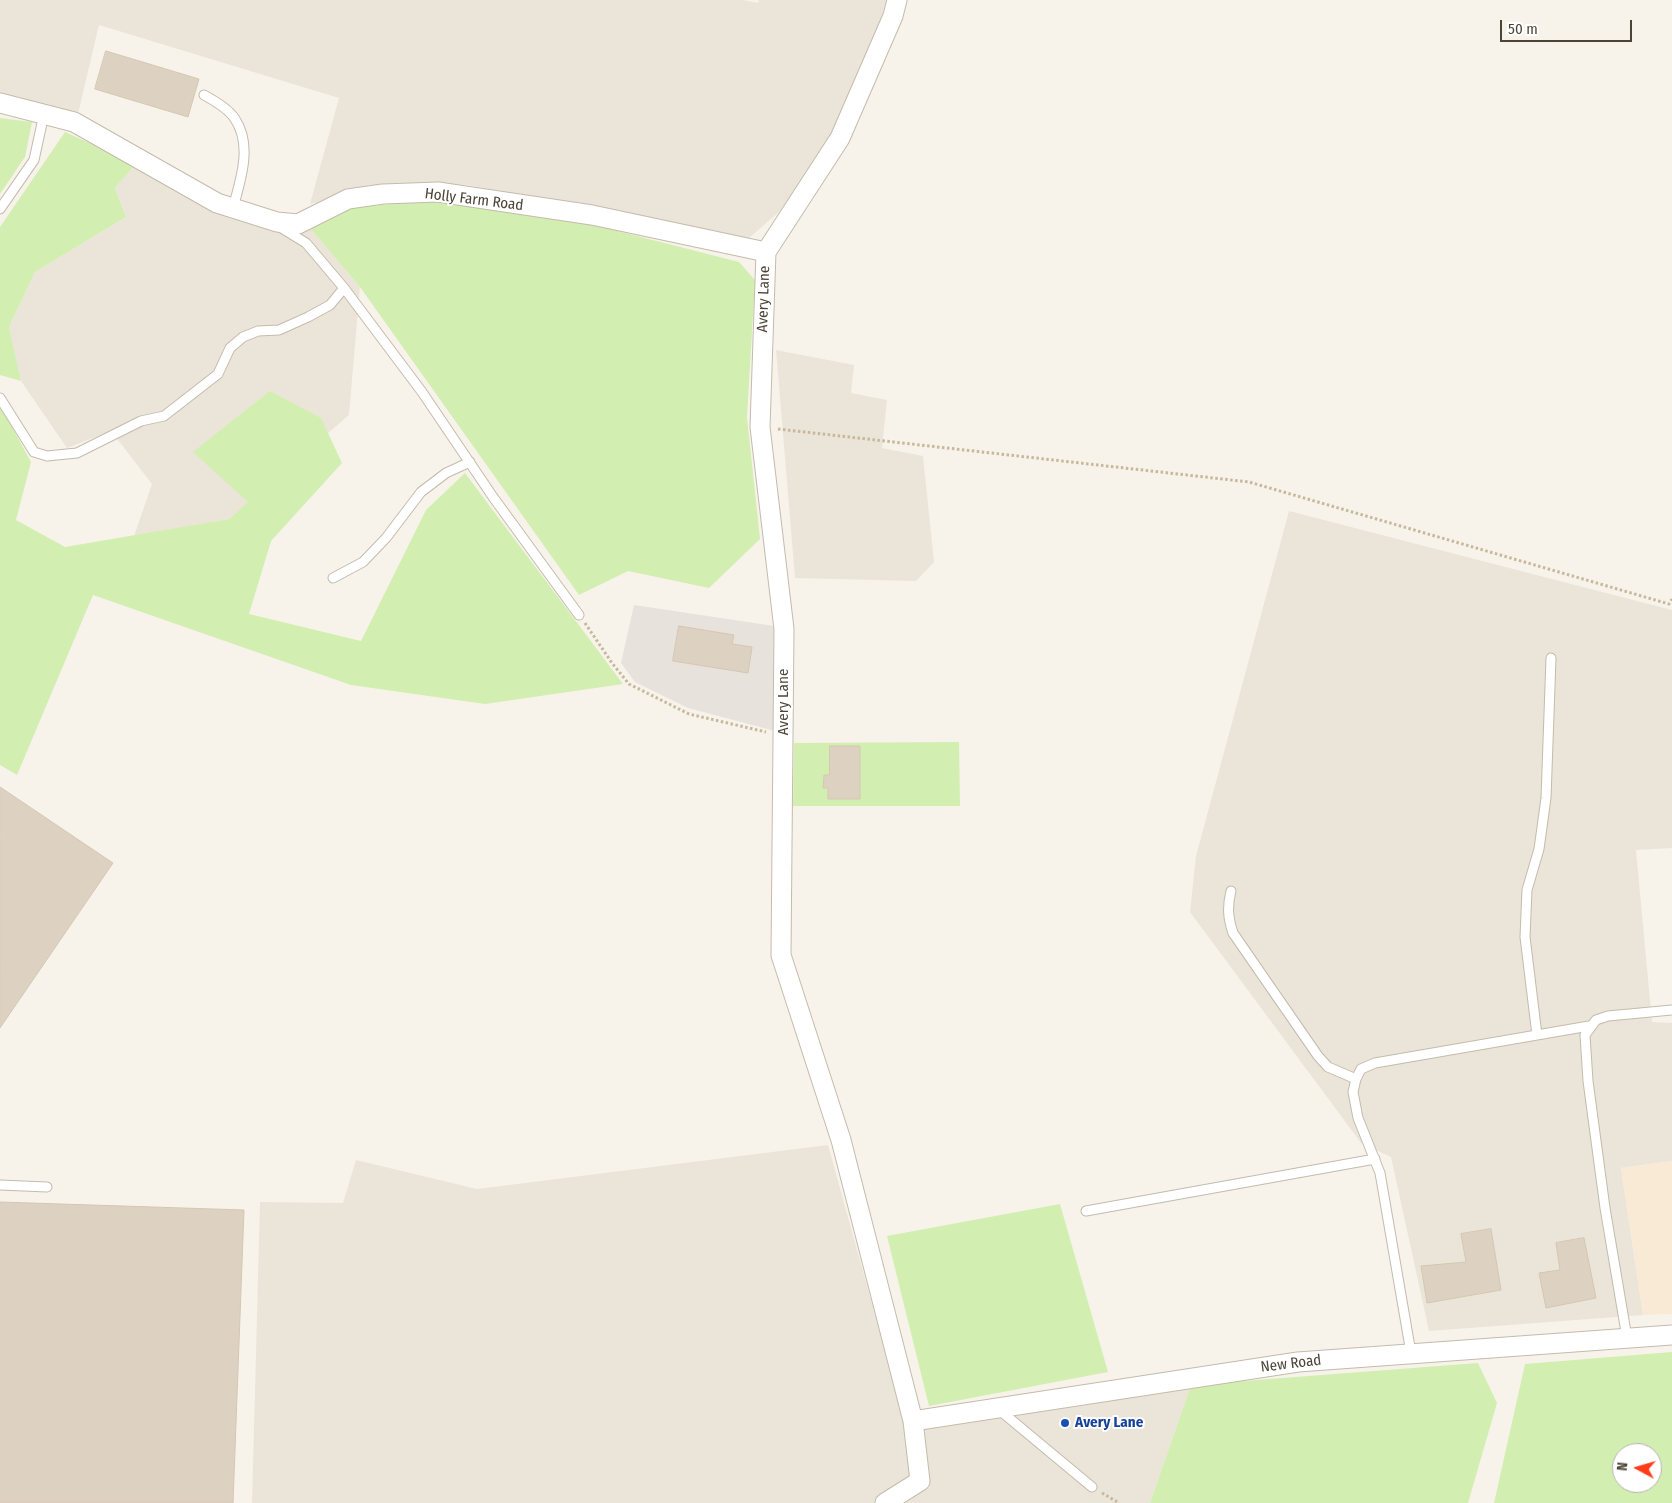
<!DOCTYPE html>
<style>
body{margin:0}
#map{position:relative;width:1672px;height:1503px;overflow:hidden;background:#f7f3eb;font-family:"Fira Sans Condensed",sans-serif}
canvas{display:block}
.north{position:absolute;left:1612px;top:1443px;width:50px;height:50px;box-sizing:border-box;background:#fff;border:1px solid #b7b4af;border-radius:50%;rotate:276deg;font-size:14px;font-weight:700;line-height:20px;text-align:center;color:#4c4437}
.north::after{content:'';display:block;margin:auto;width:18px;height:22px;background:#ff3c1a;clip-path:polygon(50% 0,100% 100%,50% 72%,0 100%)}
.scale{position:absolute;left:1500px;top:20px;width:132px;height:22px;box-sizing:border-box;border:2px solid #4c4437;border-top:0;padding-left:6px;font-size:15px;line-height:18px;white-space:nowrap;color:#4c4437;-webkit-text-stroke:4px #fff;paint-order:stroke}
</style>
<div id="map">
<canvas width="1672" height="1503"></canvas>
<div class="north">N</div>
<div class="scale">50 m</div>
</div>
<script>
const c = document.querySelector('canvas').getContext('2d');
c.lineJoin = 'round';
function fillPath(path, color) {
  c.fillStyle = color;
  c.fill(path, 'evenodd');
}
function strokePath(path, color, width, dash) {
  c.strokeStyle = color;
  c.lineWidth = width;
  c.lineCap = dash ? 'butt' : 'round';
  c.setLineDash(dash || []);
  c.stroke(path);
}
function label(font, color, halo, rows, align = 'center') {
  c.font = font + ' "Fira Sans Condensed",sans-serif';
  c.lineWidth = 4;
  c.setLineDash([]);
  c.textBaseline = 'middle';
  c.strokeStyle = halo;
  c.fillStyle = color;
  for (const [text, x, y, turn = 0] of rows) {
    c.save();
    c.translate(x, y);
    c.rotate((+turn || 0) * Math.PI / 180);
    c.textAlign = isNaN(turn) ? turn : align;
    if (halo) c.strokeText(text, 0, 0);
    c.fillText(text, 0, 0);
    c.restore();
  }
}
fillPath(new Path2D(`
 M0,0H743L758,3L759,0H887L874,44L834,134L779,212L749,238L468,185L398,183L310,204L339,98L99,25L77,118L0,95Z
 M136,164L212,208L260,227H309L360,287L349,415L229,519L134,536L152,484L111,431L67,448L21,381L9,327L35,272L126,217L115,188Z
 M776,350L854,365L851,393L887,400L882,448L923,456L934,562L916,581L795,578Z
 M1289,511L1672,610V848L1636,850L1652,1022L1672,1023V1161L1621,1168L1643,1315L1429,1331L1391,1157L1361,1143L1190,912L1196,856Z
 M828,1145L906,1426L1191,1385L1150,1503H252L260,1202L343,1203L356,1160L477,1189Z`), '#ebe5d9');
fillPath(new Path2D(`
 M1672,1161V1314L1643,1315L1621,1168Z`), '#f9ead5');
fillPath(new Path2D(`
 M634,605L774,626L775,731L688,708L635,682L621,663Z`), '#e7e2dc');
fillPath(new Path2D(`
 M0,118L32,122L25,157L0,194Z
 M65,132L136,164L115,188L126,217L35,272L9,327L21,381L0,375V227Z
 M431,200L582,222L739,262L755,280L747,417L760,539L709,588L628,571L579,595L360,287L309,227L350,208Z
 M270,391L321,418L342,463L271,541L249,614L361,641L426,510L465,473L623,684L485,704L351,685L93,595L17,775L0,765V405L31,462L16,520L65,547L229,519L248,502L193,452Z
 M959,742L960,806H793L794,743ZM830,746H860V799L828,798V788H823L824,775H829Z
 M1060,1204L1108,1372L929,1406L887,1236Z
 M1672,1352V1503H1494L1525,1364ZM1622,1453H1652V1483H1622Z
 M1478,1363L1497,1403L1468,1503H1150L1191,1385Z`), '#d3eeb1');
const building = new Path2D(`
 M106,51L199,79L188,117L95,89Z
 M679,626L734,635L732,644L752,647L748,673L673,661Z
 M830,746H860V799H828V788H823L824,775H829Z
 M0,787L113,863L0,1028Z
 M0,1202L244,1210L233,1503H0Z
 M1491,1229L1501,1290L1427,1303L1421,1266L1466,1262L1461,1234Z
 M1584,1238L1596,1298L1546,1308L1539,1273L1560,1270L1556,1243Z`);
fillPath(building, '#ddd2c2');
strokePath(building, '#d5c7b1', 1);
const service = new Path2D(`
 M204,95C215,101 229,109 235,119C253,146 240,181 233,208
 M0,209L34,160L44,114
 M280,227L306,243L344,288L422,392L493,497L579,615
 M0,398L34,452L47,456L77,453L141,421L164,416L218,374L230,348L243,337L258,331L279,330L308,317L330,305L344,288
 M333,578L363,562L386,538L421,492L446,473L470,462
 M1231,891C1227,907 1228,918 1233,933L1318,1056L1328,1067L1356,1079
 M1537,1035L1525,937L1527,890L1539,849L1546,798L1551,658
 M0,1185L47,1187
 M1086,1211L1375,1159
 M1627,1338L1605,1208L1588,1081L1585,1035L1596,1020L1608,1016L1672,1010
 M1411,1353L1380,1173L1358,1118L1353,1092L1356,1079L1361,1069L1375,1063L1589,1026
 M997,1408L1092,1487`);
const minor = new Path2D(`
 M0,103L74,122L217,203L277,222L298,224L348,199L383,194L438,192L592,215L766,252
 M913,1421L1298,1362L1672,1335
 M885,1503L920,1481L913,1421L841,1140L781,955L784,629L760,427L766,252L840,138L893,16L897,0`);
strokePath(service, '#c4bbac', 11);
strokePath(minor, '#c4bbac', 21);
strokePath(new Path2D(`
 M778,429L1249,482L1669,604L1672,599
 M585,623L612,663L629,684L689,714L766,732
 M1102,1493L1119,1503`), '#c7b89c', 3, [2.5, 2.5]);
strokePath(service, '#fff', 9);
strokePath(minor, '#fff', 19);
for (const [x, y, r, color] of [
 [1065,1423,5,"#1a4fb4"]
]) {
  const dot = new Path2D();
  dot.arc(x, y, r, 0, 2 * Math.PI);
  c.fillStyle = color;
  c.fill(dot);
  strokePath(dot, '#fff', 2);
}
label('15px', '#4c4437', '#fff', [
 ["Holly Farm Road",474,200,7],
 ["Avery Lane",764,299,-88],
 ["Avery Lane",784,702,-90],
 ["New Road",1291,1364,-7]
]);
label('bold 15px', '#164399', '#fff', [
 ["Avery Lane",1075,1423]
], 'left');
</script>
